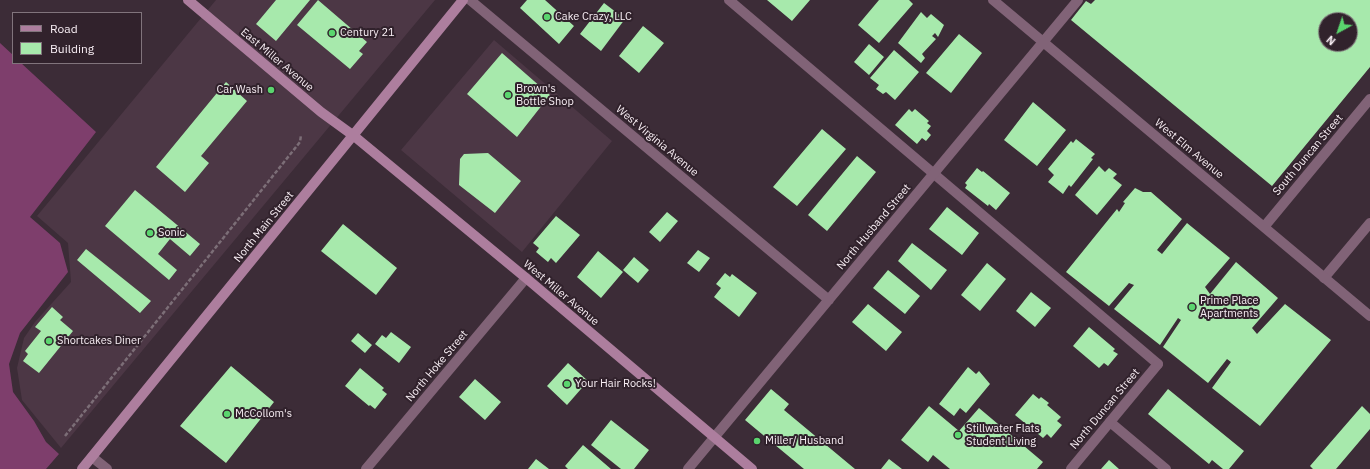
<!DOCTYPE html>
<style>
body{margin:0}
#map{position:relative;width:1370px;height:469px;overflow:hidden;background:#3c2c37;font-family:"IBM Plex Sans",sans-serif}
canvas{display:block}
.legend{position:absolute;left:12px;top:12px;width:130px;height:52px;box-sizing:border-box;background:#31222c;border:1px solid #81747c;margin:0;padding:5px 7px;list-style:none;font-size:12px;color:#f8eef4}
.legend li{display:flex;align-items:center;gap:8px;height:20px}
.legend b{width:20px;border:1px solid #81747c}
.north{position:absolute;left:1318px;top:12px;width:40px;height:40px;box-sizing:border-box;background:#31222c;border:1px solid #81747c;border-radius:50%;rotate:220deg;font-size:11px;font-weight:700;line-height:16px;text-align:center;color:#f8eef4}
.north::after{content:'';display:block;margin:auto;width:14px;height:18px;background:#5ad56e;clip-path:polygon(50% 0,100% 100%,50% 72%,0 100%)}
</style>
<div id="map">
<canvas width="1370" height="469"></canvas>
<ul class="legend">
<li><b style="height:5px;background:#ad7e9e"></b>Road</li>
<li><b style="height:11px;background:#a7e9ac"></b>Building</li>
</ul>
<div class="north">N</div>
</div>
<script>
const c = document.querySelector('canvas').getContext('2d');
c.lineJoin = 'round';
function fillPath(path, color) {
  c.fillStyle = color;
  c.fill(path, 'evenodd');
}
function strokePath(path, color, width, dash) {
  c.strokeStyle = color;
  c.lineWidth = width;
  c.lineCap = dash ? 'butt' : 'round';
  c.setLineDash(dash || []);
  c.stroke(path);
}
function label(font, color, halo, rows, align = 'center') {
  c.font = font + ' "IBM Plex Sans",sans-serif';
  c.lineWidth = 4;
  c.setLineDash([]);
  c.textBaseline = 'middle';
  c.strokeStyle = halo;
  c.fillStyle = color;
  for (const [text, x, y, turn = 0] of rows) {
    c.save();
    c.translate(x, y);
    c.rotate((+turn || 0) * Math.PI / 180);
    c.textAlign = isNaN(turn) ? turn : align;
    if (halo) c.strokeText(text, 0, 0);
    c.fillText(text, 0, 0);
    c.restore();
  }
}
fillPath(new Path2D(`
 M216,0H435L61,448L22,400L17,368L24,338L35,322L71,282L68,243L37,216Z
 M494,40L612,141L522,252L401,150Z`), '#4c3745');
fillPath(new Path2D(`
 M0,43L13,55V63H21L96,132L30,217L60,243L68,272L20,333L9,364L13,392L34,421L46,442L59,454L46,469H0Z`), '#7e3e6c');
fillPath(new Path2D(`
 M276,0H310L276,41L256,24Z
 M318,0L367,42L359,51L363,54L350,69L297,25Z
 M527,0H545L574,26L559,44L520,8Z
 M767,0H810L792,21Z
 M879,0H909L913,4L879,43L858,25Z
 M1095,0H1370V67L1272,186L1071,20L1086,1L1091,4ZM1326,20H1350V44H1326Z
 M604,3L625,19L601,51L580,34Z
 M921,12L927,18L931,14L944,25L938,37L935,33L932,36L936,39L922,54L925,58L921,63L898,43Z
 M643,26L664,43L639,73L619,56Z
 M959,34L982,53L951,93L926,73Z
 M869,44L884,57L869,75L854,62Z
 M894,50L919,72L895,100L886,92L883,94L876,89L879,85L870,78Z
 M502,53L550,95L517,137L467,94Z
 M226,82L247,101L201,156L209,163L185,192L156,167Z
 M1033,102L1066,130L1037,166L1004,140Z
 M909,109L912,112L915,109L929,121L927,123L931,126L927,131L931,135L926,141L922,138L917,144L895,125Z
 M822,129L846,149L797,206L773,187Z
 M1076,139L1095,154L1091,158L1093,159L1071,187L1069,185L1063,194L1048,182L1054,175L1048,169L1071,141L1073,143Z
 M488,153L521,181L495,213L459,185L460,159L464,154Z
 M857,156L876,172L827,231L808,215Z
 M1099,166L1105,172L1109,168L1117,174L1113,178L1122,185L1097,215L1075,195Z
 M977,168L982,172L983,171L1010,193L996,210L989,204L988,206L965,188L967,185L965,183Z
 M1135,188L1143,192H1151L1182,219L1157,250L1162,254L1187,223L1230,258L1205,287L1210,294L1236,262L1278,298L1252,328L1257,334L1285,304L1331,340L1260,426L1212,388L1231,362L1227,359L1208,383L1163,347L1181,320L1178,318L1160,345L1114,309L1134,285L1129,283L1109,306L1066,272L1117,209L1119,212L1125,203L1123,202Z
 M135,190L200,244L190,256L170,239L158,254L177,270L169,280L105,226Z
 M947,207L979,233L962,255L929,229Z
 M667,212L678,221L660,242L649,232Z
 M556,216L580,235L556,263L551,258L548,262L536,252L539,248L533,243Z
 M343,224L397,268L376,295L321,251Z
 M912,243L947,270L931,290L898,261Z
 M86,249L151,301L140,313L77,260Z
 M698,250L710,258L699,272L687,263Z
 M598,251L623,272L601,298L577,277Z
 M634,257L649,270L638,283L623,270Z
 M987,263L1006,279L980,311L961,295Z
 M888,270L920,296L905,314L873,288Z
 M725,273L730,277L732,274L757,293L739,317L714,297L721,288L716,284Z
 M1031,292L1051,308L1035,327L1016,311Z
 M868,304L902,332L886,351L852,322Z
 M52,307L63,317L60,320L73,331L39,373L23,361L28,354L25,351L41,331L35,327Z
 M1089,327L1115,349L1113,351L1118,354L1108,366L1104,363L1099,368L1073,346Z
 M391,332L411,347L399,363L375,344L382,335L386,338Z
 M358,333L372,345L365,353L351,341Z
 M568,363L588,381L567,405L547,386Z
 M231,366L274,402L226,463L180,426Z
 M968,367L976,374L979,371L990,384L966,413L960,408L954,416L939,404Z
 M360,368L384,388L382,390L387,394L375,409L370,405L369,406L345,386Z
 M475,379L501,402L485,420L459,397Z
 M771,389L789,404L784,410L855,469H804L745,420Z
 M1168,389L1244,451L1229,469H1223L1212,460L1209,464L1148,414Z
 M1033,394L1039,399L1041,397L1049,403L1047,405L1061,417L1057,421L1062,425L1051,438L1047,434L1043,438L1015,415Z
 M929,406L959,431L979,408L1043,462L1037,469H950L933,455L928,462L901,440Z
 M1362,406L1370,414V429L1336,469H1313L1310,466Z
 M611,420L649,450L634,469H621L591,445Z
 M583,445L611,469H568L565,466Z
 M536,459L549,469H528Z
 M889,459L902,469H881Z
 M1109,460L1119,469H1101Z`), '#a7e9ac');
strokePath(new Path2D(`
 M65,436L300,142L301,135`), '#7c6e77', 2.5, [4, 2]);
strokePath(new Path2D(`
 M729,0L1158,364
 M1324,278L1370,223
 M1110,422L1166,469`), '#816377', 10);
strokePath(new Path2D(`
 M470,0L829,300
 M993,0L1370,316
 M1264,227L1370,99
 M92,457L107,469
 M366,469L526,278
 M688,469L1078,0
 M1071,469L1158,364`), '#816377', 10);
strokePath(new Path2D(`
 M188,0L321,112L354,136L526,278L752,469
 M82,469L463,0`), '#ad7e9e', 10);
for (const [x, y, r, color] of [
 [547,17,4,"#5ad56e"],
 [332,33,4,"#5ad56e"],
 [271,90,4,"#5ad56e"],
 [508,95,4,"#5ad56e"],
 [150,233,4,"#5ad56e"],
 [1192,307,4,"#5ad56e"],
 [49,341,4,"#5ad56e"],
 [567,384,4,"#5ad56e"],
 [227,414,4,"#5ad56e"],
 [958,435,4,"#5ad56e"],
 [757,441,4,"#5ad56e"]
]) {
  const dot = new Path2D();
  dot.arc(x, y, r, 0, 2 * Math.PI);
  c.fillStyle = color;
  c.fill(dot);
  strokePath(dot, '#31222c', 1.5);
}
label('11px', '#f8eef4', '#31222c', [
 ["Cake Crazy, LLC",555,17],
 ["Century 21",340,33],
 ["Brown's",516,89],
 ["Bottle Shop",516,102],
 ["Car Wash",263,90,"right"],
 ["Sonic",158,233],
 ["Prime Place",1200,301],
 ["Apartments",1200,314],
 ["Shortcakes Diner",57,341],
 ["Your Hair Rocks!",575,384],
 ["McCollom's",235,414],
 ["Stillwater Flats",966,429],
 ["Student Living",966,442],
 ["Miller/ Husband",765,441]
], 'left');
label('11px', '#f8eef4', '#31222c', [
 ["East Miller Avenue",277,60,40],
 ["West Virginia Avenue",657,141,40],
 ["West Elm Avenue",1189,149,40],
 ["South Duncan Street",1308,155,-50],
 ["North Main Street",264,227,-51],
 ["North Husband Street",874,227,-50],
 ["West Miller Avenue",561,293,40],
 ["North Hoke Street",437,366,-50],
 ["North Duncan Street",1105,409,-50]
]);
</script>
